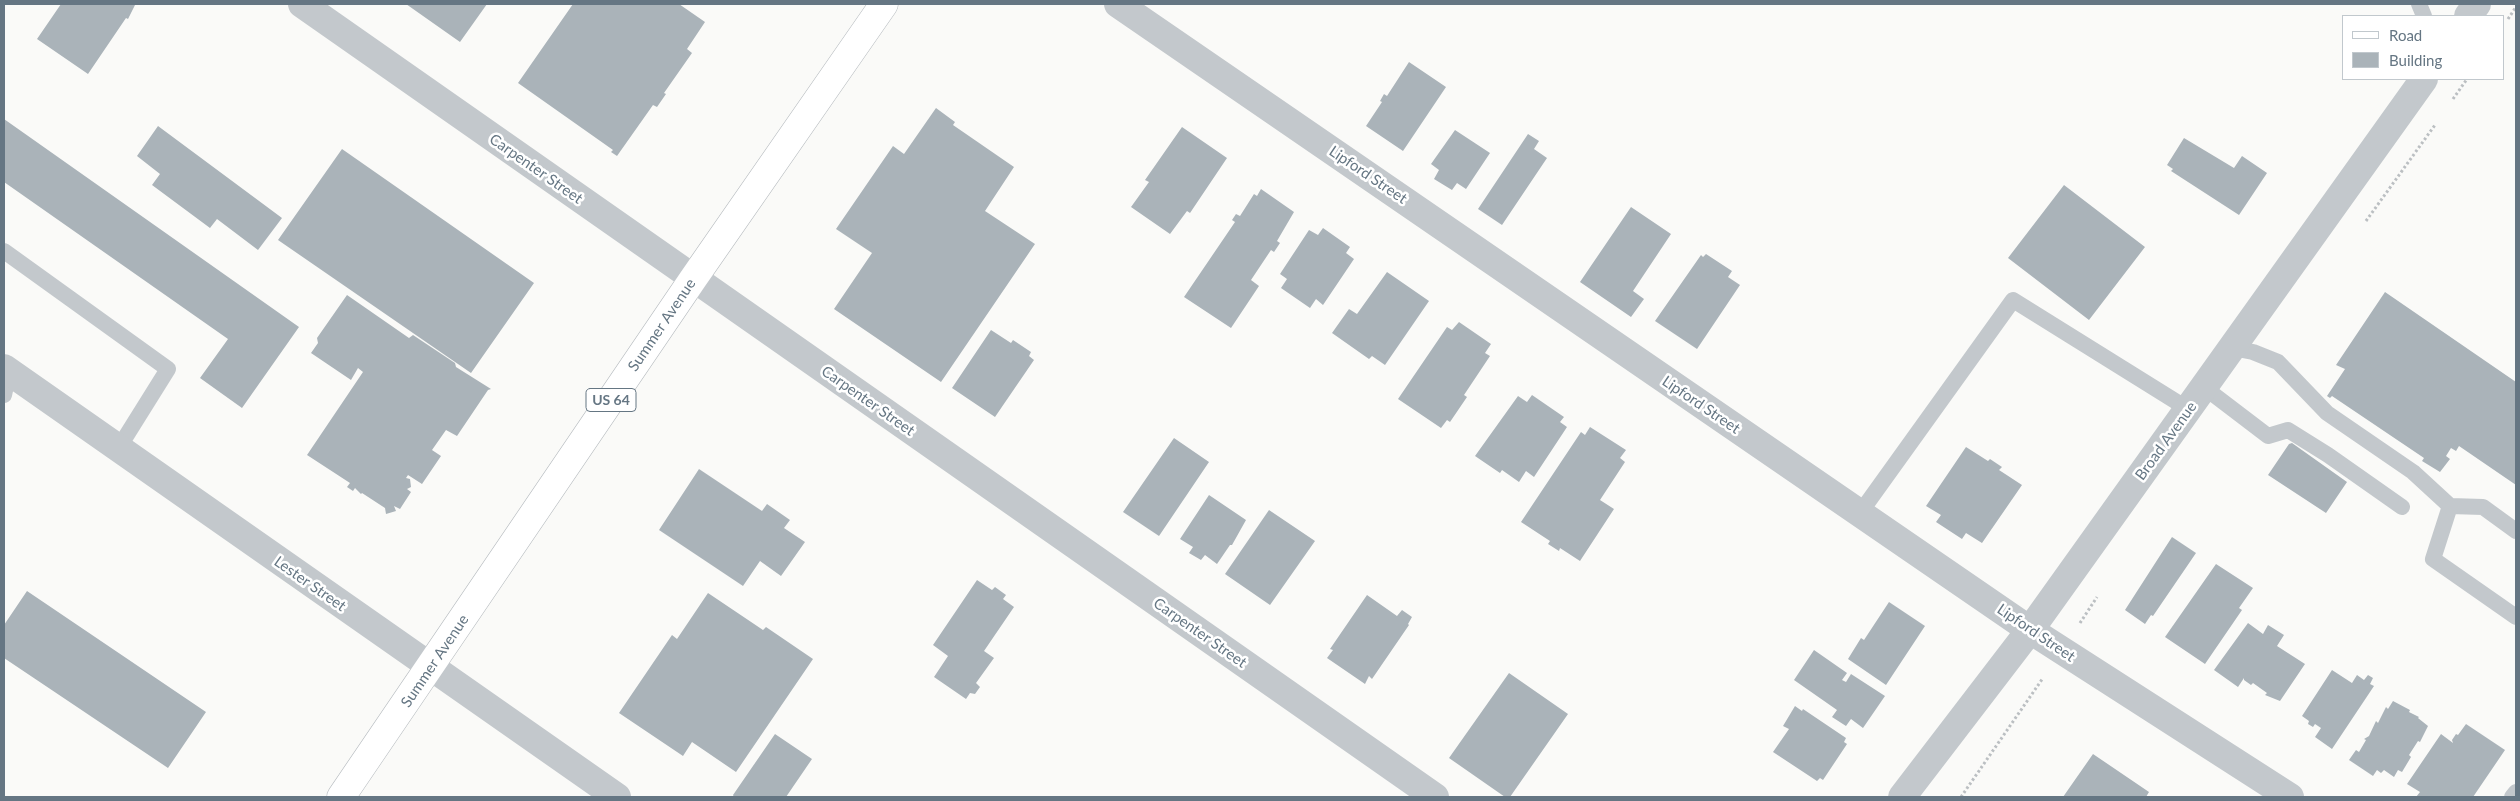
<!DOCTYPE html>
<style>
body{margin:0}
#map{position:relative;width:2520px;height:801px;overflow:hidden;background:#fafaf8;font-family:Lato,sans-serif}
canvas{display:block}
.frame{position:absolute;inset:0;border:5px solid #657683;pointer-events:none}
.legend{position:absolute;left:2342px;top:15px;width:162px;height:65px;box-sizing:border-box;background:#fff;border:1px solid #c1c8cd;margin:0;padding:6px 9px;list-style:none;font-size:15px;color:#657683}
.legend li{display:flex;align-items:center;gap:10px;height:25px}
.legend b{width:25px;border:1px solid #c1c8cd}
</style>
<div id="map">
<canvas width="2520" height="801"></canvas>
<div class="frame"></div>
<ul class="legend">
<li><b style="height:6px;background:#fff"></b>Road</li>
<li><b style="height:14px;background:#aab3b9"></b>Building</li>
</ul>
</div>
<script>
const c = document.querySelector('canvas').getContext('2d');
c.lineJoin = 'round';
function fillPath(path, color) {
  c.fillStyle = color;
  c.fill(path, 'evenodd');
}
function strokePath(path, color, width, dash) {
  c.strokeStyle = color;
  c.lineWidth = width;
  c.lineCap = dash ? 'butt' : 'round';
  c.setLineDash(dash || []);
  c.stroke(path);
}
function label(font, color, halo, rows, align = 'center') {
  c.font = font + ' Lato,sans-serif';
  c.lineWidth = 5;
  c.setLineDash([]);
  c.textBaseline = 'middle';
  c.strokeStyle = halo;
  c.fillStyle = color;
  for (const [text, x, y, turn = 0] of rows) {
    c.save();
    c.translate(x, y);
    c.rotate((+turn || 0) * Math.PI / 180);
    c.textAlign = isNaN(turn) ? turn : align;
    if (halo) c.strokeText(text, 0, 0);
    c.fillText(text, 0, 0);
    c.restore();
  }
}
fillPath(new Path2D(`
 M61,4L135,5L128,19L126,18L88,74L37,39Z
 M406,4H487L460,42Z
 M573,4H679L705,22L687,49L692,53L664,93L666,94L657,107L653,105L617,156L611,152L613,150L518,83Z
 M1409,62L1446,87L1403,151L1366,126L1382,102L1380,101L1384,94L1387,96Z
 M936,108L955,122L953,125L1014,167L985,211L1035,244L941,382L834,309L872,253L836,229L893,146L904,154Z
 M4,119L299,327L242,408L200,378L228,339L4,182Z
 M158,126L282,218L258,250L217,219L210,228L152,185L160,174L137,156Z
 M1182,127L1227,158L1190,213L1187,211L1170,234L1131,207L1149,182L1145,180Z
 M1455,130L1490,153L1466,189L1457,183L1452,190L1434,179L1439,170L1431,164Z
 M1528,134L1539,141L1534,149L1547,158L1502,225L1478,209Z
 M2184,138L2234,168L2242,156L2267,173L2239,215L2171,171L2173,169L2167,165Z
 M342,149L534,283L471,373L278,240Z
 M2064,185L2145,247L2089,320L2008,258Z
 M1261,189L1294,212L1277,241L1280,243L1274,252L1271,250L1251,280L1259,286L1231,328L1184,297L1235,222L1232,220L1236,214L1240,216L1254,194L1257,196Z
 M1631,207L1671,234L1633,291L1644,299L1631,317L1580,282Z
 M1323,228L1350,247L1346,253L1354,259L1323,305L1316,299L1310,308L1281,288L1287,279L1280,274L1309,230L1318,235Z
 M1706,254L1732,271L1728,277L1740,285L1697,349L1655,321L1701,255L1703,257Z
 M1387,272L1429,301L1385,365L1372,356L1369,359L1332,333L1349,309L1357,314Z
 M2385,292L2516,382V485L2459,446L2456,451L2451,448L2446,456L2450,459L2440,472L2422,461L2424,458L2332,396L2330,398L2327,396L2345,369L2336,365Z
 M347,295L409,338L413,335L455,363L456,367L491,389L488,390L457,436L446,430L432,450L441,456L422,484L408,475L406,478L410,479L411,487L407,489L411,492L400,509L394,506L396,511L386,514L385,508L362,493L361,494L355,488L353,491L347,487L350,483L307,455L363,372L358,368L351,380L311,353L318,343L317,338Z
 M1459,322L1491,344L1485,353L1490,356L1464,395L1467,397L1450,422L1447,420L1441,428L1398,399L1447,327L1452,330Z
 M991,330L1011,343L1013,340L1031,352L1029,356L1034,360L995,417L952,388Z
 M1532,395L1564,417L1560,422L1567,427L1534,477L1526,471L1519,482L1502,470L1500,473L1475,456L1518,396L1527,402Z
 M1590,427L1626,450L1620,458L1625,462L1600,500L1614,509L1580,561L1560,548L1559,551L1548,544L1550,541L1521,522L1581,432L1585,435Z
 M1174,438L1209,462L1159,536L1123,512Z
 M2292,443L2347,482L2326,513L2268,475L2289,444Z
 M1966,447L1988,461L1990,459L2002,467L1999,470L2022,485L1982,543L1966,533L1962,539L1936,522L1941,515L1926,506Z
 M699,469L762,511L767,504L790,520L784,528L805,542L781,576L760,561L743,586L659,530Z
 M1209,495L1246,520L1232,545H1230L1217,564L1205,555L1201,560L1189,553L1193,547L1180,539Z
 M1269,510L1315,541L1270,605L1225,574Z
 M2172,537L2196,553L2153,616L2151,615L2145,624L2125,610Z
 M2216,564L2253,588L2239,608L2242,610L2205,664L2165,637Z
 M977,580L992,590L995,587L1006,595L1003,599L1014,607L984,651L994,658L976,683L980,687L975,694L970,693L966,699L934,677L948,656L933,645Z
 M27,591L206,712L168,768L4,658V625Z
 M708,593L763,630L766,627L813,659L736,772L692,742L683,756L619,713L672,635L677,639Z
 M1367,595L1397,616L1402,610L1412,617L1408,624L1409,625L1372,679L1369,676L1365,684L1327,658L1333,650L1330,649Z
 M1889,602L1925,626L1886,685L1848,659L1861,638L1864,640Z
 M2248,623L2263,634L2268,625L2284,635L2277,646L2305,664L2280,701L2265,695L2267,693L2253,683L2251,685L2244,680V678L2238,687L2214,670Z
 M1814,650L1847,673L1842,680L1846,682L1851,674L1885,696L1863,728L1851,719L1846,726L1832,717L1837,710L1794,680Z
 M2332,670L2352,683L2357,675L2364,680L2368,675L2373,678L2370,684L2374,686L2332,749L2315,737L2321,728L2315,724L2313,727L2308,724L2309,721L2302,716Z
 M1509,673L1568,714L1510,797H1505L1449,758Z
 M2393,701L2410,710L2409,712L2419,717L2418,718L2428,726L2420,742L2418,741L2409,755L2411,757L2402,772L2398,770L2394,777L2384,770L2381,773L2377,770L2373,776L2349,760L2356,750L2359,752L2366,740L2364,739L2369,736L2376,721L2378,723L2386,707L2388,709Z
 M1795,706L1802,711L1803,709L1846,738L1844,742L1847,744L1823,780L1820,778L1817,781L1773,752L1789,729L1783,726Z
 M2466,724L2505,750L2473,797H2416L2420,792L2407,784L2441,734L2453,743L2452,740L2456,734L2458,735Z
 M775,734L812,759L786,797H734L733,795Z
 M2093,754L2149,792L2146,797H2063Z`), '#aab3b9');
const primary = new Path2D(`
 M341,797L693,279L884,4`);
strokePath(primary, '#b5babe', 29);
strokePath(new Path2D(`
 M2508,19L2516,7
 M2453,99L2467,79
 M2366,221L2435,125
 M2080,623L2097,597
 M1961,797L2043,678`), '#bbbfc2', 3, [2.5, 2.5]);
strokePath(new Path2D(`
 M2419,4L2424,16
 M4,251L168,369L118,449
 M2232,348L2253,352L2278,362L2327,413L2413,472L2450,506L2483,507L2516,531
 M2205,388L2268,436L2288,430L2328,455L2402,507
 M4,395L9,372
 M2450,506L2433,559L2516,617
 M1860,513L2013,300L2188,409
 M2512,797L2516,792`), '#c3c8cc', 16);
strokePath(new Path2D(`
 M302,4L1435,797
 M1118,4L2030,630L2290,797
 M2468,16L2477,4
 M4,368L617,797
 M1902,797L2030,630L2424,79`), '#c3c8cc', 28);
strokePath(primary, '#fff', 28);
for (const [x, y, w] of [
 [611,400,50]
]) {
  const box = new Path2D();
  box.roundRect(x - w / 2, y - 11.5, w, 23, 4);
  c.fillStyle = '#fff';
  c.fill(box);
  strokePath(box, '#657683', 1);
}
label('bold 14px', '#657683', null, [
 ["US 64",611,400]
]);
label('15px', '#657683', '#fff', [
 ["Carpenter Street",536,169,35],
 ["Lipford Street",1368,175,34],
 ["Summer Avenue",662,325,-56],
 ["Carpenter Street",868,401,35],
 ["Lipford Street",1701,405,34],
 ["Broad Avenue",2166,441,-54],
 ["Lester Street",310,584,35],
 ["Carpenter Street",1200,633,35],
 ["Lipford Street",2036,633,34],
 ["Summer Avenue",435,661,-56]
]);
</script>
